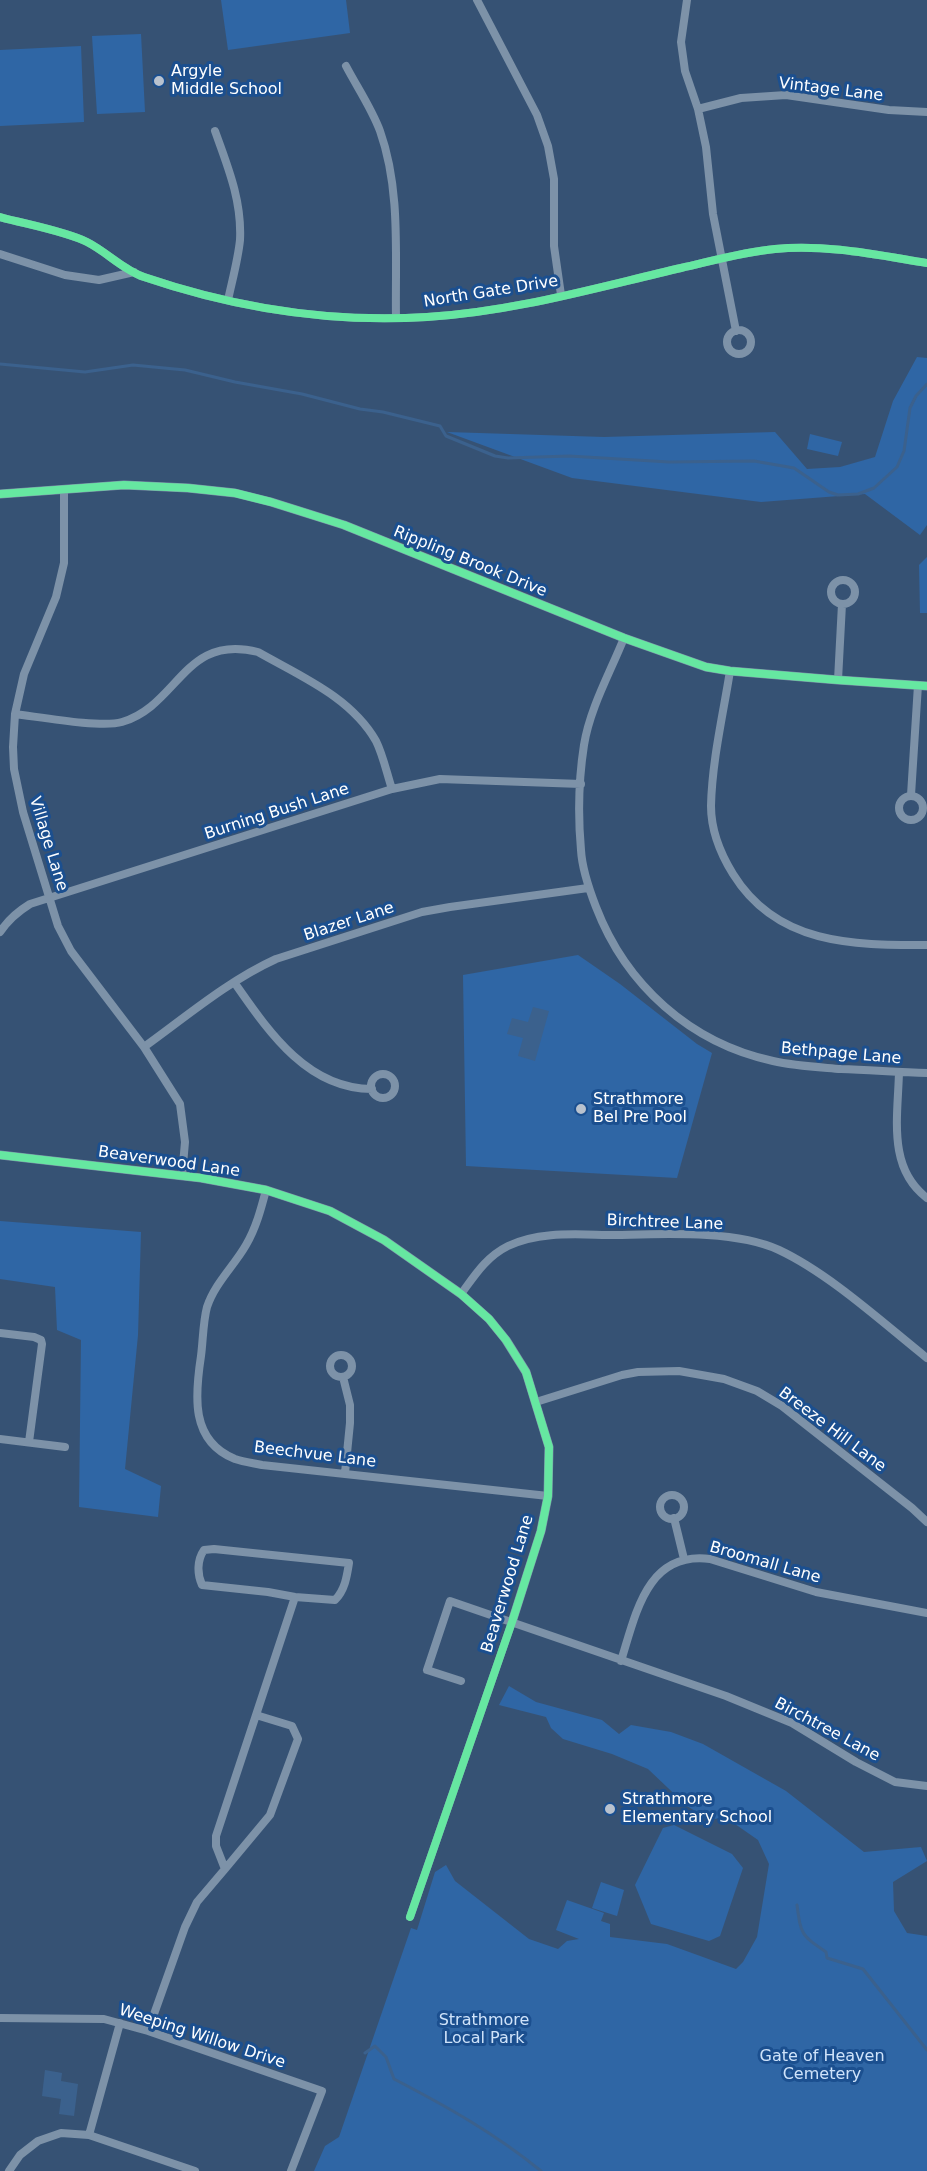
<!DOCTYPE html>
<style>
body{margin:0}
canvas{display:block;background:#365274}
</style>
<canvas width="927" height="2171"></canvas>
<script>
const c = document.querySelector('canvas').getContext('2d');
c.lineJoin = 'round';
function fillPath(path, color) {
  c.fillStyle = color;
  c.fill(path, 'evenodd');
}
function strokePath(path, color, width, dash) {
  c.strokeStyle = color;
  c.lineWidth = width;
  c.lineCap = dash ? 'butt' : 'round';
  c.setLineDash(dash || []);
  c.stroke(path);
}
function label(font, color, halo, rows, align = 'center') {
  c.font = font + ' "DejaVu Sans",sans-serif';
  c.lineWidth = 6;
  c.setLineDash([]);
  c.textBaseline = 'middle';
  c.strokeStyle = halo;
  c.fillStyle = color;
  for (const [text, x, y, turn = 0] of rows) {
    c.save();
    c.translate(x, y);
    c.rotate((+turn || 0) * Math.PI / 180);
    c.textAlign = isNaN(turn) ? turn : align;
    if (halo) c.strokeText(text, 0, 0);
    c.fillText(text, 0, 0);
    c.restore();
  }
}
fillPath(new Path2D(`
 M221,0H346L350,33L228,50Z
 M141,34L145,112L97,114L92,36Z
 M81,46L84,122L0,126V50Z
 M917,357L927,358V525L920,535L865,494L761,502L572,478L447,432L604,437L775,432L807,469L840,467L875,457L893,401Z
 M810,434L842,442L838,456L807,449Z
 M927,557V613H920L919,565Z
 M578,955L620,984L697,1044L712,1053L677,1178L466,1166L463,975Z
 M0,1221L141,1232L138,1335L125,1469L161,1486L158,1517L79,1507L81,1340L57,1330L55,1287L0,1279Z
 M509,1686L536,1702L602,1720L619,1734L631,1725L671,1732L703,1744L786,1791L864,1852L921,1847L927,1861L893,1882L894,1911L907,1933L927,1936V2171H314L325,2146L339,2137L411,1928L417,1930L435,1872L446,1865L455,1881L529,1939L558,1949L567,1941L579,1939L556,1930L567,1900L604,1913L601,1921L610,1924V1937L667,1944L736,1969L743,1962L757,1937L769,1864L758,1840L725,1817L710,1820L687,1806L648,1769L612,1754L563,1739L551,1728L546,1717L499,1705Z
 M674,1825L732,1854L743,1868L720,1936L709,1941L651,1924L635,1885L663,1828Z
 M601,1882L624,1890L617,1916L592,1908Z`), '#2f66a5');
fillPath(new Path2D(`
 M533,1007L549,1011L535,1061L518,1056L523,1038L507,1034L512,1018L528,1022Z
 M45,2070L62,2073L61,2081L78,2084L74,2116L59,2114L61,2099L42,2096Z`), '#3b618d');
strokePath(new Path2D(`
 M0,364L85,372L133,365L185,370L235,382L302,394L360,409L383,412L440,426L446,436L495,456L508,458L569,456L669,462L754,461L794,468L829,492L838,495L858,494L874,488L897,467L904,451L910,408L916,396L927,384
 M797,1905C801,1935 801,1935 826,1952L827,1958L863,1969L927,2050
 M365,2053L375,2046L386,2057L394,2079C446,2106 496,2134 541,2171`), '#3b618d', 3);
strokePath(new Path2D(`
 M477,0L537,115L548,146L554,179V246L561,295
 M687,0L681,42L685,71L698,109L706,147L713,214L736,331
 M346,66C357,87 372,109 380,131C401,190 395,256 396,318
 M698,109L741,98L786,95L889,110L927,112
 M215,131C228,167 242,201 240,240C238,260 232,281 228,300
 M0,217C25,224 65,231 87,242C107,252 123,270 144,277C235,308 331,323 427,317C513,312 598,287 681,268C712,261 743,252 775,249C826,244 877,255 927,263
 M0,254L65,275L99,280L134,272
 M727 342a12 12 0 1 1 24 0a12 12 0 1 1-24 0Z
 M64,489V563L56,597L24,674L15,714L13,747L14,769L23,812L58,926L71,951L144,1047L180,1104L185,1142L182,1176
 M831 592a12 12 0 1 1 24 0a12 12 0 1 1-24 0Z
 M624,638C610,673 590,708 584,745C579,777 578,817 581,850C582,869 589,889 596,907C626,985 690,1043 773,1061C795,1066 818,1067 841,1069C869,1070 898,1072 927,1073
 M730,671C723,715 712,761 711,806C711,831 720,853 733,874C777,945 852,945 927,945
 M838,680L842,604
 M15,714C40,717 101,728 122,722C179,705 184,633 258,652C300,676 351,697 376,741C383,755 387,774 392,789
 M911,795L918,685
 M899 808a12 12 0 1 1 24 0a12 12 0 1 1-24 0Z
 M0,932C8,920 17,912 30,904L392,789L440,779L581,784
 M234,982C267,1029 306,1089 372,1089
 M144,1047C187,1016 228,981 276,959L422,912L450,907L588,888
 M899,1072C898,1116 887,1168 927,1198
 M371 1086a12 12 0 1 1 24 0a12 12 0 1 1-24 0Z
 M266,1190C261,1209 256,1228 246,1245C234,1266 215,1283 207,1307C203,1322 203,1341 201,1356C195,1395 190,1441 235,1459C244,1462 253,1463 262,1465L548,1496
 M461,1294C475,1275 486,1257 508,1246C541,1230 581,1235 616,1235C664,1234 735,1230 779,1250C830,1274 883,1323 927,1358
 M0,1333L34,1337L41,1340L42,1344L29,1442
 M330 1366a11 11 0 1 1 22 0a11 11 0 1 1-22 0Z
 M343,1377L350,1405V1423L345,1473
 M536,1402L622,1375L638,1372L679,1371L724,1379L757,1391L782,1406L912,1508L927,1522
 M0,1439L65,1447
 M660 1507a12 12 0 1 1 24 0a12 12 0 1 1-24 0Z
 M674,1518L684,1559
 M214,1549L349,1563C347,1576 345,1590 335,1600L295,1597L268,1592L202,1585C197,1574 197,1560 204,1550Z
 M621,1661C636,1613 647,1551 710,1559L816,1592L927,1613
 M461,1681L427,1670L450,1601L726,1696L792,1723L856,1762L895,1782L927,1786
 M225,1869L270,1815L298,1739L292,1726L256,1715
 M410,1917L512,1622
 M0,2018L104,2019L148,2031L322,2091L291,2171
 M148,2031L185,1927L197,1902L225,1869L216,1846V1836L295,1597
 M89,2135L120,2023
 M9,2171L20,2155L38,2141L61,2133L89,2135L195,2171`), '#7d92a8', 8);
strokePath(new Path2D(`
 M0,494L124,485L188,488L235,493L271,502L344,525L624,638L706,667L730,671L838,680L927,686
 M0,1155L201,1178L266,1190L330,1211L384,1240L461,1294L489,1319L506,1340L526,1372L549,1447L548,1496L541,1531L512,1622`), '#7d92a8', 9);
strokePath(new Path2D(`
 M0,217C25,224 65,231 87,242C107,252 123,270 144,277C235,308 331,323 427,317C513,312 598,287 681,268C712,261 743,252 775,249C826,244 877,255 927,263
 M0,494L124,485L188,488L235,493L271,502L344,525L624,638L706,667L730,671L838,680L927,686
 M0,1155L201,1178L266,1190L330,1211L384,1240L461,1294L489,1319L506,1340L526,1372L549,1447L548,1496L541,1531L512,1622L410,1917`), '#66e7a1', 8);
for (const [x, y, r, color] of [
 [159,81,6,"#b9c2ce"],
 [581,1109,6,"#b9c2ce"],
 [610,1809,6,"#b9c2ce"]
]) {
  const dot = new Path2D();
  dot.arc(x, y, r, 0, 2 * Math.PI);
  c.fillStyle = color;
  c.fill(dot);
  strokePath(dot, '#1b4f8f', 2);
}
label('16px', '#fff', '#1b4f8f', [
 ["Argyle",171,72],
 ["Middle School",171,90],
 ["Strathmore",593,1100],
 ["Bel Pre Pool",593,1118],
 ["Strathmore",622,1800],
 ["Elementary School",622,1818]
], 'left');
label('16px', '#fff', '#1b4f8f', [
 ["Vintage Lane",831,90,7],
 ["North Gate Drive",491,292,-9],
 ["Rippling Brook Drive",470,562,22],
 ["Burning Bush Lane",277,812,-18],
 ["Village Lane",48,844,73],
 ["Blazer Lane",349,922,-18],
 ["Bethpage Lane",841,1054,5],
 ["Beaverwood Lane",169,1162,8],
 ["Birchtree Lane",665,1223,2],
 ["Breeze Hill Lane",832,1430,37],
 ["Beechvue Lane",315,1455,7],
 ["Broomall Lane",765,1563,16],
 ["Beaverwood Lane",508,1584,-73],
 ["Birchtree Lane",827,1730,28],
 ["Weeping Willow Drive",202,2037,18]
]);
label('16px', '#cfe3fa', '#1b4f8f', [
 ["Strathmore",484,2021],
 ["Local Park",484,2039],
 ["Gate of Heaven",822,2057],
 ["Cemetery",822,2075]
]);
</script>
